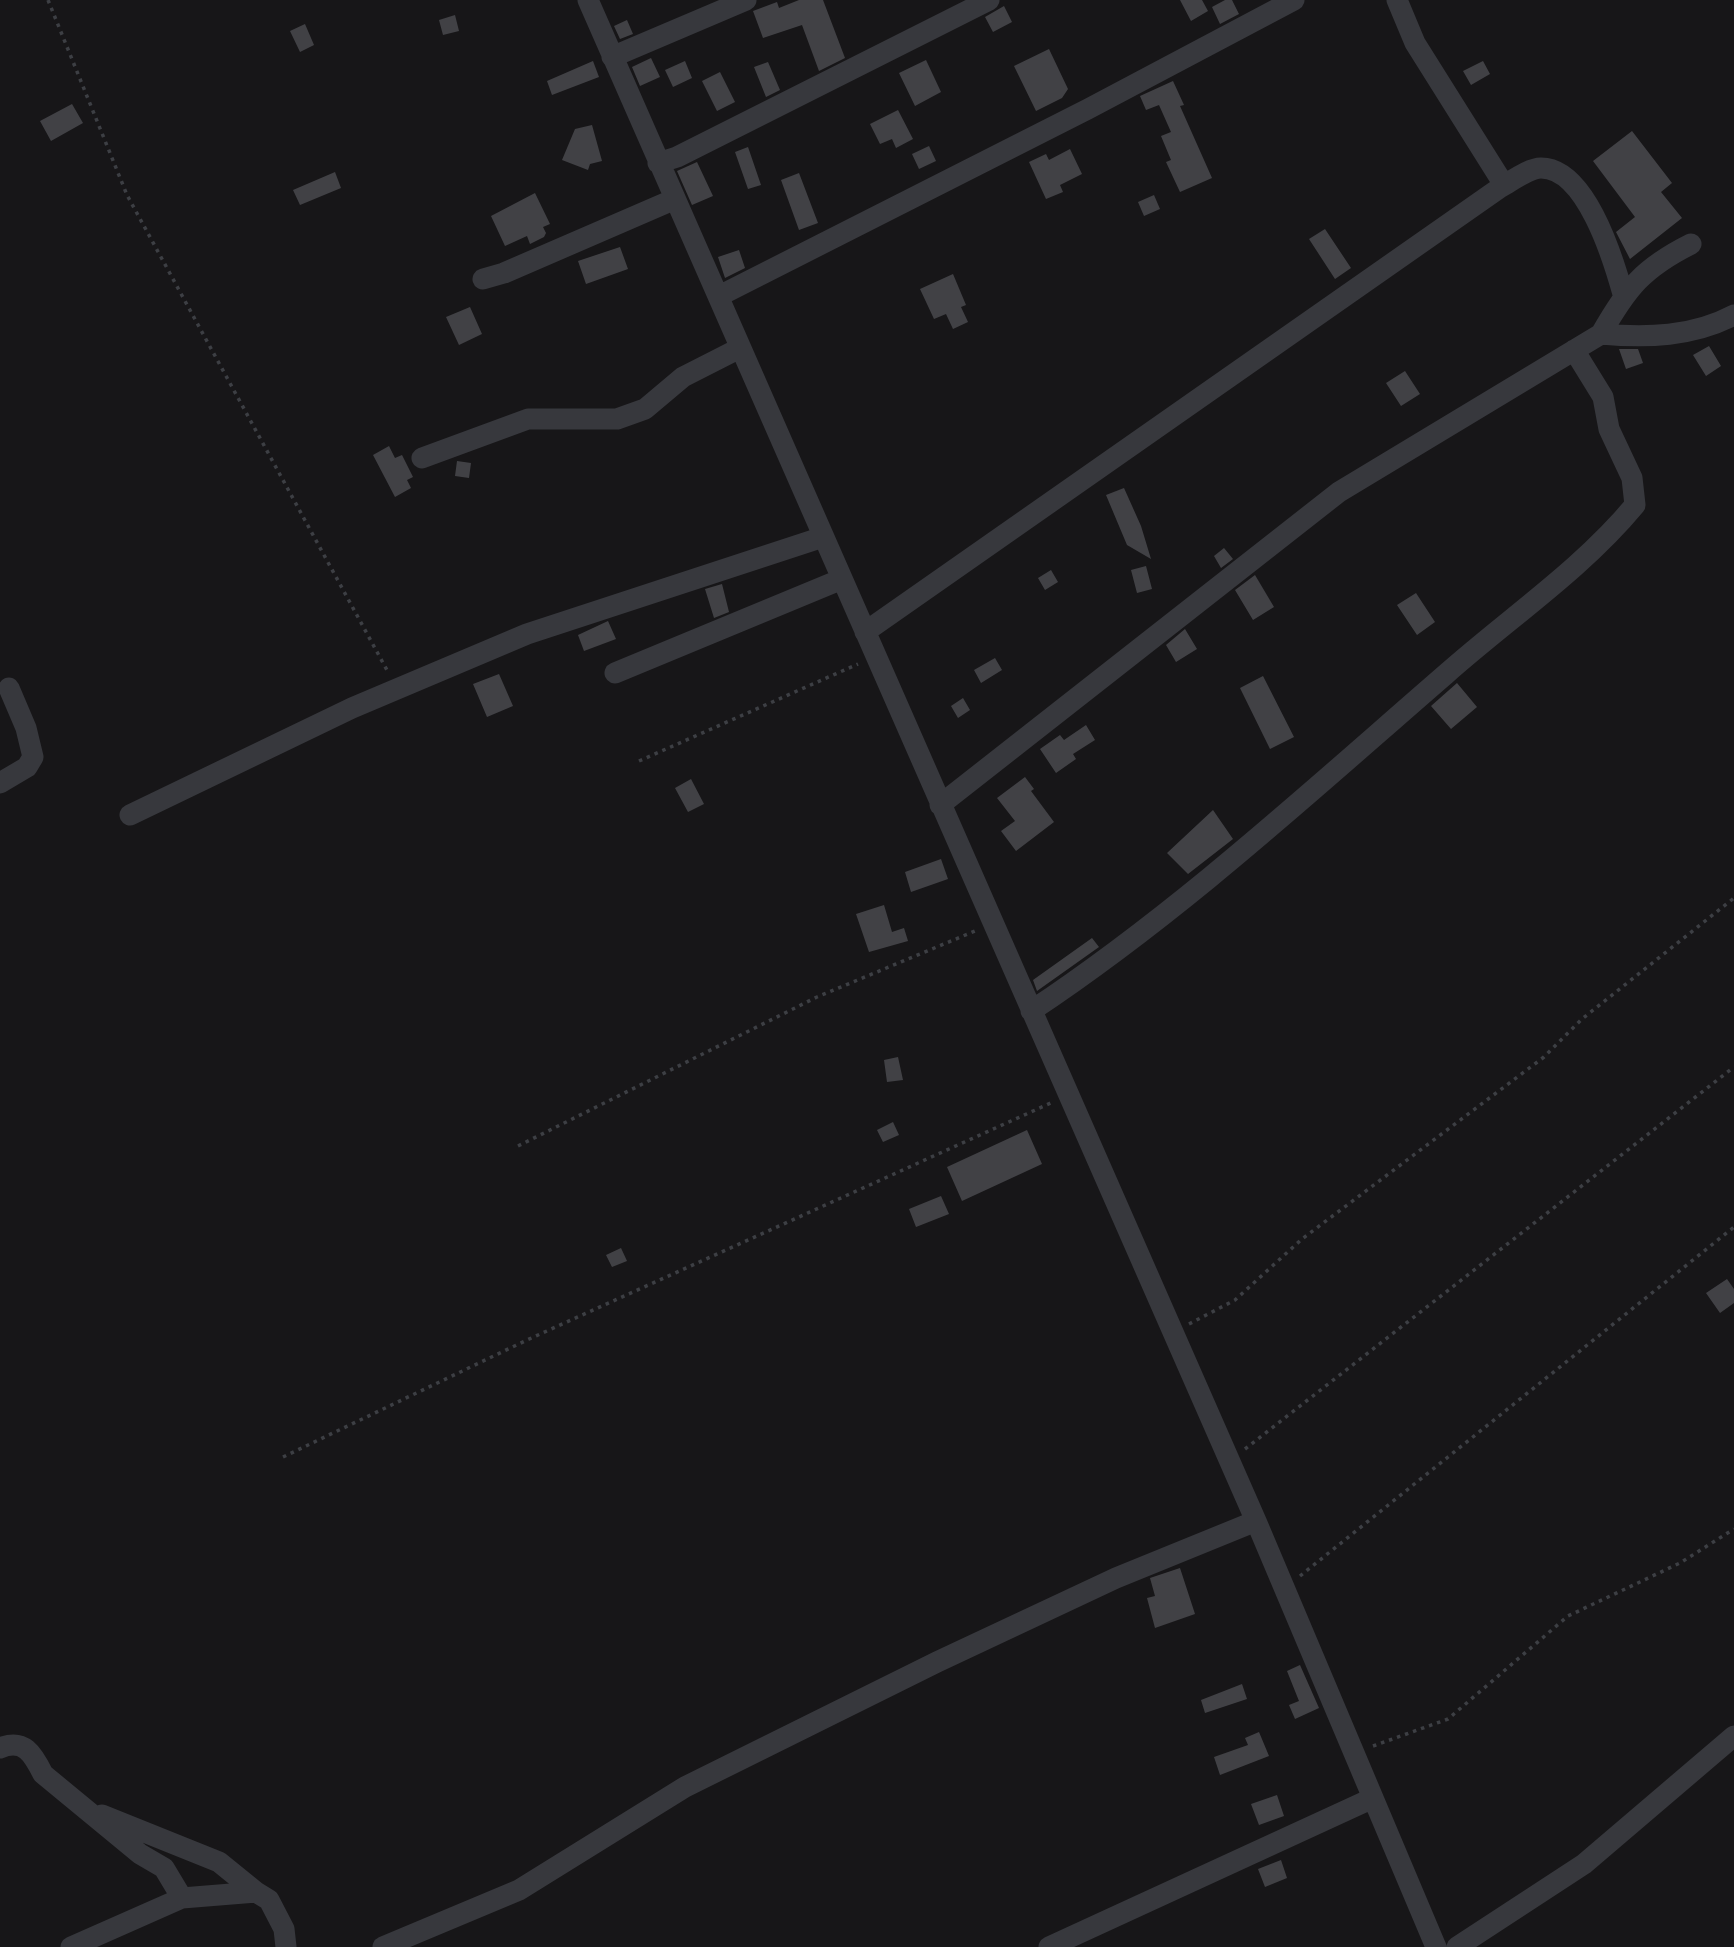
<!DOCTYPE html>
<style>
body{margin:0}
canvas{display:block;background:#171618}
</style>
<canvas width="1734" height="1947"></canvas>
<script>
const c = document.querySelector('canvas').getContext('2d');
c.lineJoin = 'round';
function fillPath(path, color) {
  c.fillStyle = color;
  c.fill(path, 'evenodd');
}
function strokePath(path, color, width, dash) {
  c.strokeStyle = color;
  c.lineWidth = width;
  c.lineCap = dash ? 'butt' : 'round';
  c.setLineDash(dash || []);
  c.stroke(path);
}
fillPath(new Path2D(`
 M799,0H823L845,58L819,71L802,25L763,38L753,11L777,2L779,8Z
 M1180,0H1202L1208,11L1191,21Z
 M1225,0H1232L1239,14L1220,24L1212,7Z
 M1004,6L1012,22L993,32L985,17Z
 M455,15L459,31L443,35L439,20Z
 M627,20L633,34L620,39L614,26Z
 M305,24L314,45L300,52L290,31Z
 M1049,49L1068,89L1062,98L1036,111L1014,66Z
 M651,58L660,77L640,86L632,67Z
 M926,60L941,92L915,106L899,73Z
 M593,61L599,77L552,95L547,81Z
 M685,61L692,78L673,87L665,70Z
 M1483,61L1490,74L1471,85L1463,71Z
 M768,62L780,90L766,97L754,67Z
 M720,72L735,102L717,111L702,81Z
 M1173,81L1184,105L1180,106L1212,178L1180,192L1166,162L1171,160L1161,136L1171,132L1159,105L1146,110L1140,96Z
 M72,104L83,123L51,141L40,121Z
 M898,110L913,139L896,148L892,139L880,144L870,124Z
 M592,125L602,161L590,164L588,170L562,160L575,129Z
 M1632,131L1672,183L1661,192L1682,218L1630,259L1616,232L1635,217L1593,161Z
 M929,146L936,161L919,169L912,154Z
 M748,147L761,185L748,189L735,152Z
 M1070,149L1082,174L1060,185L1063,192L1046,199L1029,162L1046,154L1049,160Z
 M697,162L713,196L692,205L677,171Z
 M335,172L341,188L300,205L293,190Z
 M799,173L818,223L799,230L781,180Z
 M535,193L550,224L543,227L546,233L544,237L530,244L527,236L505,246L491,216Z
 M1154,195L1160,209L1144,216L1138,202Z
 M1325,229L1351,268L1335,279L1309,239Z
 M620,247L628,269L586,284L578,261Z
 M739,250L745,268L725,278L718,257Z
 M953,274L966,305L961,307L968,322L953,329L946,314L934,319L920,289Z
 M470,307L482,334L459,345L446,317Z
 M1709,346L1721,366L1706,376L1693,355Z
 M1619,349H1638L1643,363L1626,369Z
 M1405,371L1420,394L1401,406L1386,383Z
 M389,446L395,458L402,455L413,477L407,480L411,488L395,497L373,455Z
 M457,461L471,463L469,478L455,476Z
 M1124,488L1141,526L1151,559L1127,545L1106,495Z
 M1224,548L1233,559L1221,568L1214,556Z
 M1146,566L1152,589L1137,593L1131,570Z
 M1051,570L1058,582L1045,590L1038,578Z
 M1255,575L1274,607L1253,620L1235,590Z
 M722,584L729,612L714,618L705,589Z
 M1416,593L1435,622L1417,635L1397,605Z
 M608,621L616,639L584,651L578,635Z
 M1185,629L1197,649L1176,662L1166,645Z
 M995,658L1002,670L981,683L974,670Z
 M499,674L513,706L487,717L473,684Z
 M1263,676L1294,737L1270,749L1240,688Z
 M1457,683L1477,707L1451,729L1431,706Z
 M963,698L970,710L958,718L951,706Z
 M1086,725L1095,740L1073,754L1076,759L1056,773L1040,749L1060,735L1064,740Z
 M1025,777L1034,789L1031,791L1054,822L1016,851L1001,831L1015,821L997,798Z
 M691,779L704,804L688,812L675,788Z
 M1213,810L1233,839L1188,874L1167,853Z
 M941,859L948,879L911,892L905,872Z
 M884,905L892,932L904,928L908,941L869,952L856,914Z
 M1092,938L1099,947L1037,991L1033,980Z
 M898,1057L903,1080L887,1082L884,1060Z
 M893,1122L899,1135L883,1142L877,1130Z
 M1027,1130L1042,1164L962,1201L947,1167Z
 M941,1196L949,1214L916,1227L909,1209Z
 M621,1248L627,1261L612,1267L606,1255Z
 M1727,1279L1734,1289V1303L1720,1313L1706,1293Z
 M1180,1568L1195,1614L1155,1628L1147,1598L1155,1596L1150,1578Z
 M1300,1665L1319,1708L1295,1719L1289,1705L1299,1701L1287,1671Z
 M1242,1684L1247,1699L1205,1713L1201,1700Z
 M1259,1732L1269,1756L1220,1775L1214,1757L1248,1745L1245,1738Z
 M1277,1795L1284,1816L1259,1825L1251,1804Z
 M1281,1860L1287,1878L1265,1887L1258,1869Z`), '#414145');
strokePath(new Path2D(`
 M48,0L127,195L388,672
 M639,761L858,664
 M518,1146L817,997L975,931
 M1189,1324L1235,1300L1302,1239L1544,1057L1582,1019L1734,898
 M1245,1449L1734,1067
 M283,1457L527,1340L1053,1102
 M1300,1576L1734,1227
 M1373,1746L1448,1719L1568,1616L1680,1563L1734,1529`), '#3d3f44', 3.5, [3.5, 5]);
strokePath(new Path2D(`
 M588,0L1256,1521L1436,1947
 M612,57L746,0
 M658,163L677,157L989,0
 M1501,187C1512,181 1529,168 1541,168C1586,168 1613,258 1623,294
 M483,279L504,273L675,199
 M719,296L1088,109L1294,0
 M1601,334C1646,338 1693,337 1734,315
 M422,458L528,419H617L645,409L683,377L740,348
 M865,632L1501,187V180L1415,43L1397,0
 M615,673L842,579
 M0,783L27,767L33,757L26,728L9,688
 M940,805L1339,492L1601,334C1627,288 1643,268 1691,244
 M130,815L352,708L527,634L823,537
 M1031,1011C1180,912 1311,791 1446,674C1509,618 1581,570 1635,505L1632,478L1609,429L1603,397L1574,350
 M0,1748C24,1738 33,1754 43,1774L140,1854L164,1868L182,1898
 M102,1815L219,1862L256,1892
 M71,1947L182,1898L256,1892L269,1900L284,1929L286,1947
 M383,1947L519,1890L685,1787L937,1662L1116,1578L1256,1521
 M1049,1947L1373,1798
 M1457,1947L1584,1864L1734,1736`), '#37383d', 21);
</script>
